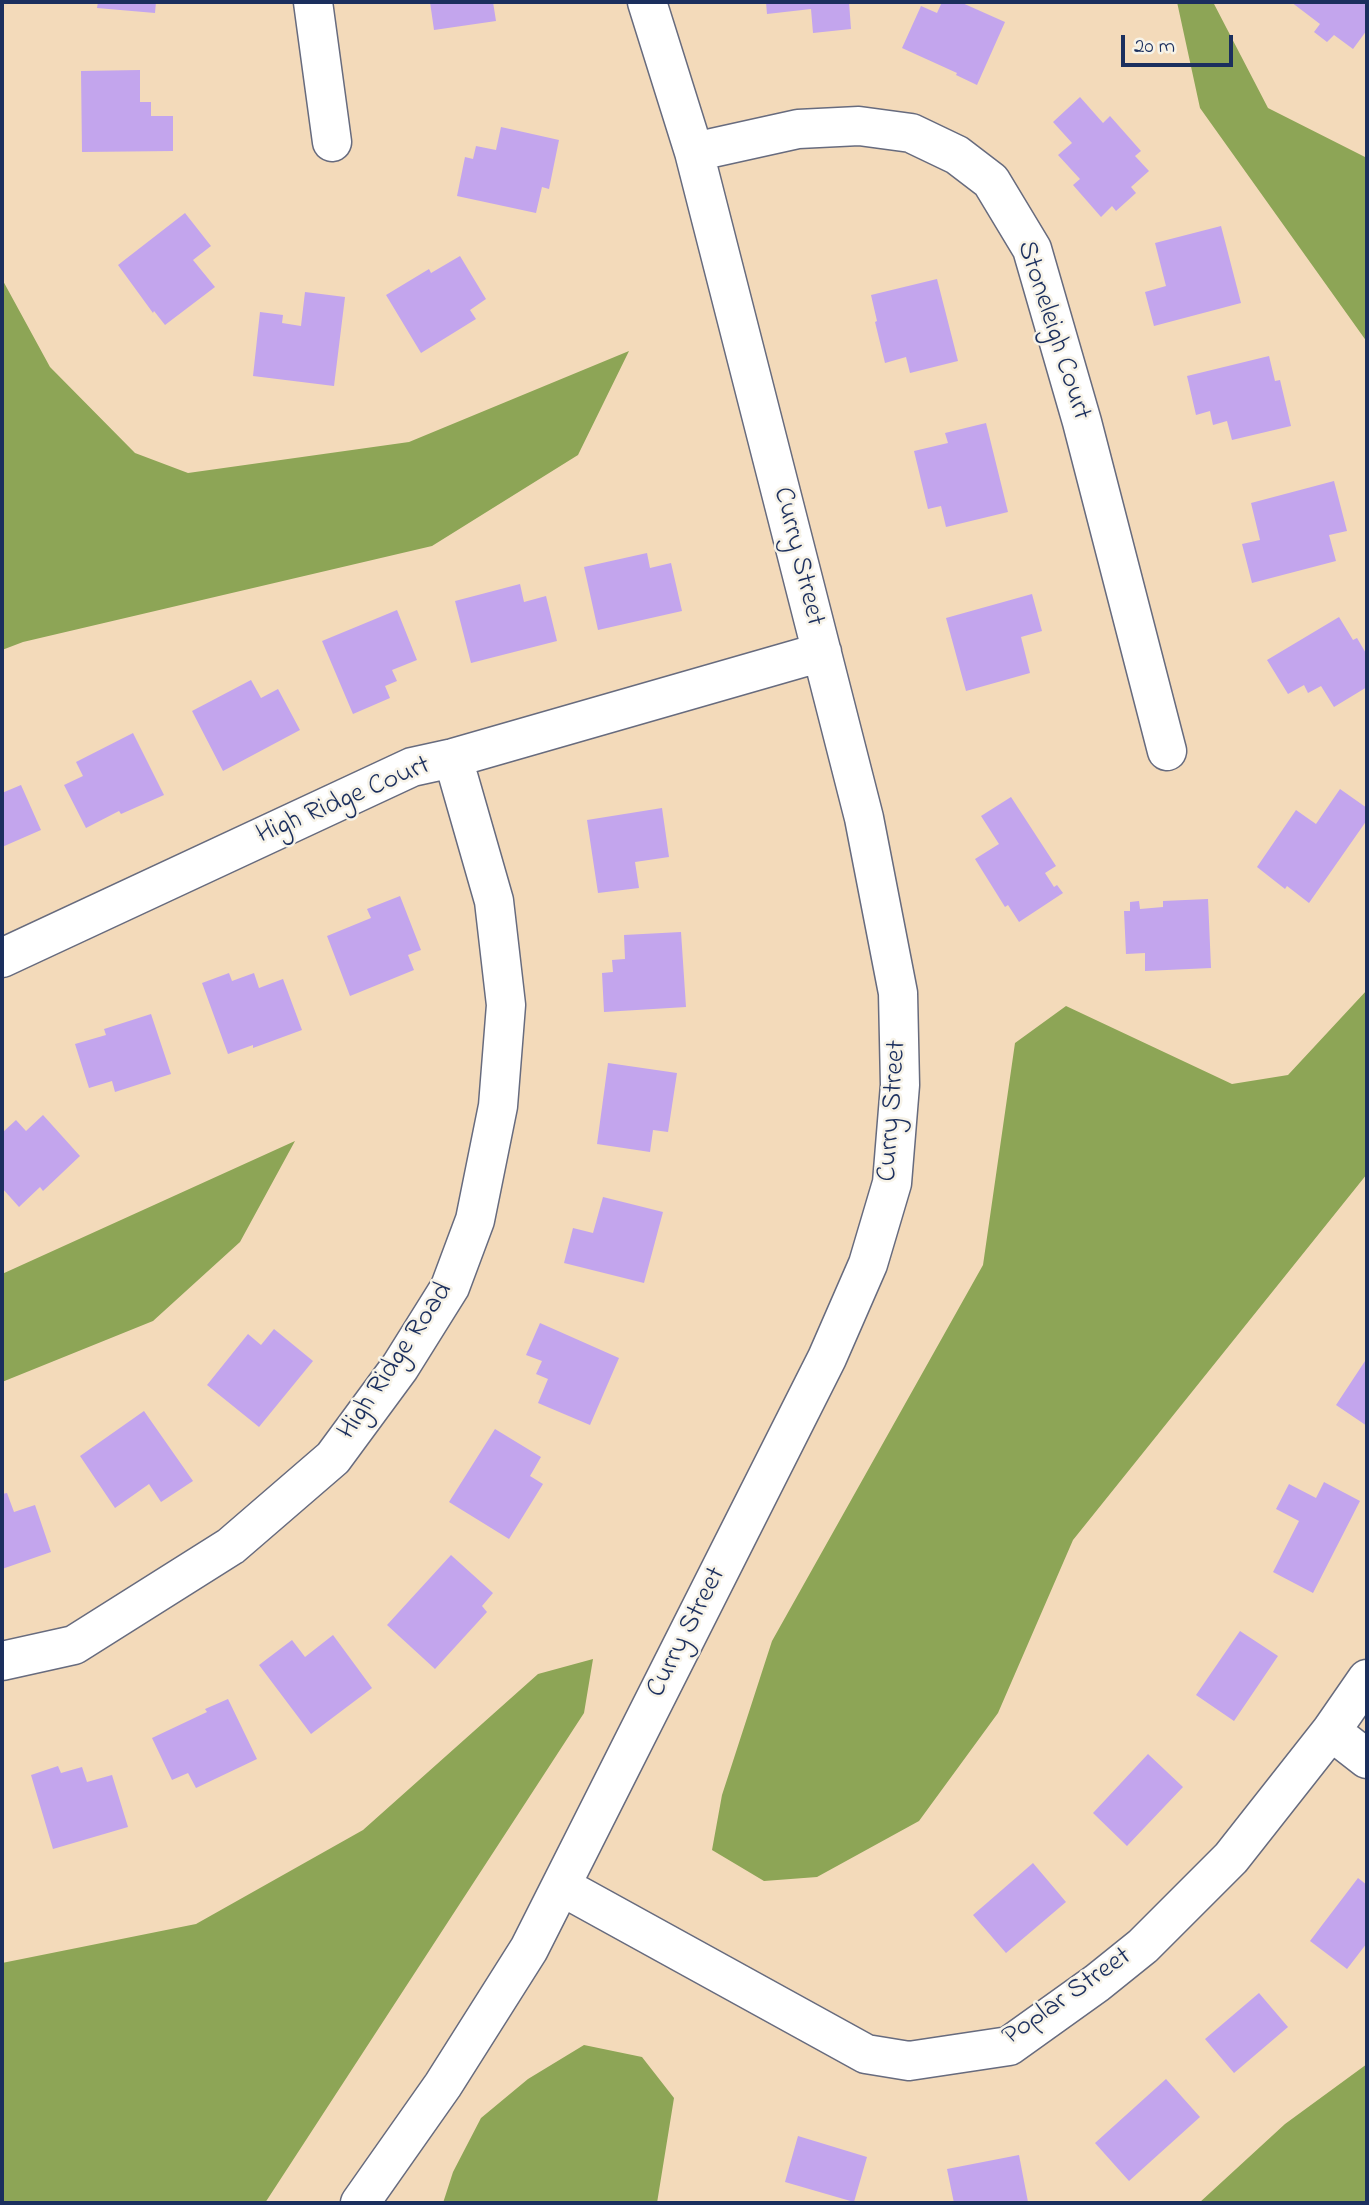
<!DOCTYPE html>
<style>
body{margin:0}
#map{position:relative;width:1369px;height:2205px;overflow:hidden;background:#f3daba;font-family:"Indie Flower",sans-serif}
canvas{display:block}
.frame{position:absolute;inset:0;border:4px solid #1b2f5e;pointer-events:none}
.scale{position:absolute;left:1121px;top:35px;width:112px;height:32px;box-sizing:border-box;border:4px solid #1b2f5e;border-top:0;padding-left:9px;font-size:21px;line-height:24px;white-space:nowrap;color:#1b2f5e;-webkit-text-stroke:5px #f7f3e8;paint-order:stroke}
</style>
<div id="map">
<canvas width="1369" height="2205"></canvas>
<div class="frame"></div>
<div class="scale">20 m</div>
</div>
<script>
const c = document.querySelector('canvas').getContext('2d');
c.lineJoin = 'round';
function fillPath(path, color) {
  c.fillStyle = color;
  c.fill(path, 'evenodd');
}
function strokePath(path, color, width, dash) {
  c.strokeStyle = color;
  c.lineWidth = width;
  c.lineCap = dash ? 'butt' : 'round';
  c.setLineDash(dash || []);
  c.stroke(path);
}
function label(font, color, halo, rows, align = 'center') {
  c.font = font + ' "Indie Flower",sans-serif';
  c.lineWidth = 5;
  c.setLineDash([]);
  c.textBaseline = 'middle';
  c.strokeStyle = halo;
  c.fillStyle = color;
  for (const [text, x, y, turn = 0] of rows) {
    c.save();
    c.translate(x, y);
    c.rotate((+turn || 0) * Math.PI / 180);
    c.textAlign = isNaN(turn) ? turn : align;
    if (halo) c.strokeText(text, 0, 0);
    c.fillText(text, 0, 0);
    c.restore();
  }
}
fillPath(new Path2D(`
 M1177,2H1213L1268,108L1367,158V342L1200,108Z
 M2,279L50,367L135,453L188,473L409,442L629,351L578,455L432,546L23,642L2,650Z
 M1367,990V1174L1073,1540L998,1713L919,1821L817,1877L764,1881L712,1850L722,1795L772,1641L983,1265L1015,1043L1066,1006L1232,1084L1288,1075Z
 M295,1141L240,1242L153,1321L2,1382V1274Z
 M593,1659L584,1713L265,2203H2V1963L196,1924L363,1830L538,1674Z
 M584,2045L642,2057L674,2098L657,2203H443L453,2172L481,2118L528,2079Z
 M1367,2064V2203H1199L1285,2124Z`), '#8da556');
fillPath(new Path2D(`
 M98,2H156L155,13L97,8Z
 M430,2H493L496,21L434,30Z
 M766,2H849L851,29L813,33L811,9L767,14Z
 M942,2H960L1005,22L977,85L956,75L957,73L902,48L921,6L937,13Z
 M1291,2H1367V30L1353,49L1334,35L1327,42L1314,32L1320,24Z
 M140,70V102H151V116H173V151L82,152L81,71Z
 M1080,97L1103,123L1110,116L1141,151L1135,156L1149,171L1131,187L1136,193L1116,211L1112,206L1101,217L1073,185L1080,179L1058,155L1072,143L1053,122Z
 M501,127L559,140L549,189L542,187L536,213L457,196L465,157L473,159L476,146L496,150Z
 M185,213L211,246L193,260L215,287L165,325L154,311L153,313L118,265Z
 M1221,226L1241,303L1154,326L1145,292L1166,286L1155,243Z
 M460,256L486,299L470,310L476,319L421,353L386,295L429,269L431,273Z
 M937,279L958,361L910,373L906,357L885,363L875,322L877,321L871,295Z
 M305,292L345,297L334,386L253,376L260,312L283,315L282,323L301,326Z
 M1269,356L1275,381L1280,380L1291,426L1232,440L1227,421L1213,425L1210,411L1196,415L1187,376Z
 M986,423L1008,512L946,527L941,506L928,509L914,451L948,443L945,433Z
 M1334,481L1347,531L1329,535L1336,561L1252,583L1242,544L1260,540L1251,503Z
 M647,553L650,568L671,563L682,611L598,630L584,567Z
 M520,584L524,602L546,596L557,641L471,663L455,601Z
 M1032,594L1042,631L1021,637L1030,673L966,691L946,618Z
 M397,610L417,660L392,670L397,681L385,686L390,698L353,714L322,641Z
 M1339,617L1353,640L1357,638L1367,655V687L1334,707L1321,686L1308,693L1304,685L1288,694L1267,660Z
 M251,680L261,698L278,689L300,730L223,771L192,711Z
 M133,733L164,795L121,814L119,811L86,828L64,785L83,776L76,762Z
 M21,785L41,830L2,847V793Z
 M1340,789L1367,808V820L1309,903L1287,886L1285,889L1257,867L1296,810L1316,824Z
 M1011,797L1056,866L1045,873L1054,887L1057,885L1063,893L1019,922L1008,905L1005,907L975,859L999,844L981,816Z
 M662,808L669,857L635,862L639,888L598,893L587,820Z
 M400,896L421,950L408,955L414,970L350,996L327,936L371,918L367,909Z
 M1208,899L1211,968L1145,971V953L1126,954L1124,911H1130V902L1139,901L1140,909L1163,907V901Z
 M681,932L686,1007L604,1012L602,973L613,972L612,960L625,959L624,935Z
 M229,973L232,981L254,973L259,988L283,979L302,1030L253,1048V1045L228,1054L202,983Z
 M151,1014L171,1074L115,1092L112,1081L89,1088L75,1044L106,1035L104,1029Z
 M608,1063L677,1073L668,1132L653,1130L650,1152L597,1144Z
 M43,1115L80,1156L43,1191L40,1187L19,1207L2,1188V1133L16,1120L26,1131Z
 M603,1197L663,1212L644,1283L564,1263L573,1228L593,1233Z
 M540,1323L619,1358L590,1425L538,1403L548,1379L536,1374L542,1361L526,1355Z
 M274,1329L313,1361L259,1427L207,1385L248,1334L261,1345Z
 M1367,1358V1426L1336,1405Z
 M144,1411L193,1481L161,1502L149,1484L115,1508L80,1456Z
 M495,1429L541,1457L530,1476L543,1484L509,1539L449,1502Z
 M1324,1482L1360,1501L1313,1593L1273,1572L1299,1521L1276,1509L1289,1484L1316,1498Z
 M7,1493L14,1512L35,1505L51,1552L2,1569V1494Z
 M451,1555L493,1593L482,1606L487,1612L435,1669L387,1625Z
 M1240,1631L1278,1656L1234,1721L1196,1695Z
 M333,1635L372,1688L311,1734L259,1665L292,1640L305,1657Z
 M228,1699L257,1759L196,1788L188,1773L172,1780L152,1738L207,1712L205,1709Z
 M1148,1754L1183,1787L1127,1846L1093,1813Z
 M58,1766L61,1773L82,1767L87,1782L112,1775L128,1827L53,1849L31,1775Z
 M1033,1863L1066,1902L1006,1953L973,1915Z
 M1358,1878L1367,1885V1943L1347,1969L1310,1941Z
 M1259,1993L1288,2027L1234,2073L1205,2039Z
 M1166,2079L1200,2117L1129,2181L1095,2143Z
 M798,2136L867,2157L854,2202L785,2182Z
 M1019,2155L1028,2202L954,2203L947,2169Z`), '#c3a5ed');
const minor = new Path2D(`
 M313,2L332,142
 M694,152L798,129L859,126L911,133L957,155L991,181L1032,249L1082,422L1167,751
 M2,958L412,767L453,758L822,652
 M2,1661L74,1645L231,1546L333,1458L400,1367L450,1287L475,1220L498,1106L506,1005L494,901L453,758
 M1331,1731L1367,1759
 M561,1886L866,2054L909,2061L1009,2046L1097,1983L1143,1946L1231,1858L1331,1731L1367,1679
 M360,2203L443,2085L529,1949L827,1358L868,1264L892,1183L900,1085L898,993L864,818L694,152L647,2`);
strokePath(minor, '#676b7e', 41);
strokePath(minor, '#fff', 38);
label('28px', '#1b2f5e', '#f7f3e8', [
 ["Stoneleigh Court",1052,331,72],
 ["Curry Street",797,557,76],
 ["High Ridge Court",344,802,-23],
 ["Curry Street",894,1111,-86],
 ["High Ridge Road",397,1362,-56],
 ["Curry Street",688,1633,-63],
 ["Poplar Street",1068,1998,-35]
]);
</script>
